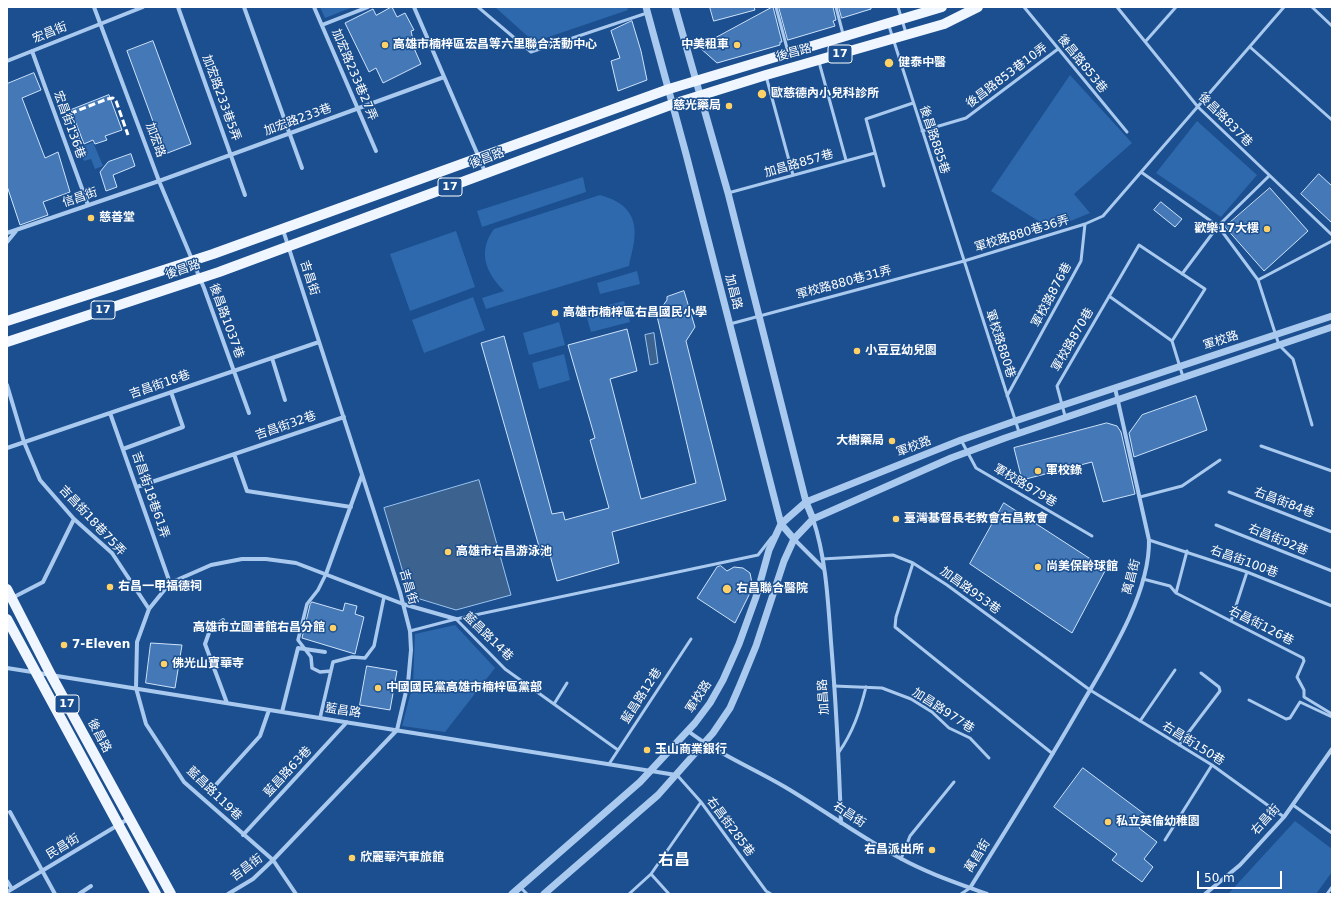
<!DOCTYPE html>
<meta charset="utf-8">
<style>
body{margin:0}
#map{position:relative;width:1339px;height:901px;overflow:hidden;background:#1b4f8f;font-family:"DejaVu Sans",sans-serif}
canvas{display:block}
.frame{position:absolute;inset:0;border:8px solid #fff;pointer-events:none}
.scale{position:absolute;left:1197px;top:871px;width:85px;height:18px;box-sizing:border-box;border:2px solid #fff;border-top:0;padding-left:5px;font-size:12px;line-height:14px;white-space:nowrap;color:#fff;-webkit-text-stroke:3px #1b4f8f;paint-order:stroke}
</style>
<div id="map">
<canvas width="1339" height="901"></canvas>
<div class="frame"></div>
<div class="scale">50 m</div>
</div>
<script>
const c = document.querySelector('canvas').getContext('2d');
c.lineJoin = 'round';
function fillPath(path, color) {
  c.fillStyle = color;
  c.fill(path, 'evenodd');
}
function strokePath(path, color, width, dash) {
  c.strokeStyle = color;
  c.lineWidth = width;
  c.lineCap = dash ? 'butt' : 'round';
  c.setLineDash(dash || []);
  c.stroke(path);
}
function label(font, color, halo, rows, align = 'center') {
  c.font = font + ' "DejaVu Sans","Noto Sans TC",sans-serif';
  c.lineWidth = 3;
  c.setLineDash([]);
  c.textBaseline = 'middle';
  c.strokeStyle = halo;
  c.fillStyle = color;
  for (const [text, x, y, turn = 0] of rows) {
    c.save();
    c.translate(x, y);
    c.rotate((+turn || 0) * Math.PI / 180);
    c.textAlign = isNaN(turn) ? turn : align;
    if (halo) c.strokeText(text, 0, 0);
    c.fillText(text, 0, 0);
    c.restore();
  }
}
fillPath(new Path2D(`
 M320,7H353L325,18Z
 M495,7H627L628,10L534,42Z
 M1070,75L1132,143L1074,194L1090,213L1051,229L991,191Z
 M1197,121L1257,175L1221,217L1156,173Z
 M93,142L103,166L95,169L91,159L84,161L79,148Z
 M583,177L586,192L482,227L477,211Z
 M600,195C625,202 638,215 634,242C633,250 630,258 629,266L486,309L482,298L504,291C486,273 477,252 494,229Z
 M456,231L475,287L410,311L390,254Z
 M637,271L640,284L600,294L597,283Z
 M473,297L485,330L424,353L412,320Z
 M624,301L630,322L591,332L585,311Z
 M559,322L565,345L529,355L523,333Z
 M564,354L570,380L539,389L532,363Z
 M455,625L495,668L445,732L402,726L413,684L415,634Z
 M1295,821L1332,849V872L1316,894H1230L1229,893Z`), '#2e69ad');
const water = new Path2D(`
 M654,333L658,363L650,365L645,335Z
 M479,480L511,595L456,610L410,596L384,508Z`);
fillPath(water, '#3c6290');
strokePath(water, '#9cc4f0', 1);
const building = new Path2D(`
 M392,7L397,17L405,13L414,30L411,31L414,44L413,46L421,64L383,83L376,68L369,72L345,23L373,9L376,15Z
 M710,7H754L755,10L714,21Z
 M773,7L782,42H780V45L717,63L699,47Z
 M779,7H833L836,20L833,21L835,26L788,40Z
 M839,7H871V9L842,18Z
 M632,21L641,51L647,80L618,91L611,61L620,58L611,31Z
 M153,41L191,144L165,154L127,51Z
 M34,73L41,90L22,98L45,158L58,152L70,192L43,202L48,215L20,225L7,186V84Z
 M109,95L122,130L105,136L107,140L95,144L93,140L84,144L71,110Z
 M131,154L135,166L113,175L117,187L106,191L100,172L108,162Z
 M1319,174L1332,186V223L1301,194Z
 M1270,188L1308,231L1264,271L1225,227Z
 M1161,202L1182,219L1175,227L1154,210Z
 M684,291L695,327L686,341L726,500L612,532L619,563L557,581L550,555L542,557L481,343L504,336L552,514L563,512L565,520L609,508L590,440L595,438L568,345L627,329L637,371L610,379L641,499L696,483L657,316L661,315L662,307L667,300V297Z
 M1196,396L1207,430L1134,457L1129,433L1142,415Z
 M1107,423L1117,426L1121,432L1135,494L1103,502L1092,462L1022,480L1014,448Z
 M1004,503L1106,569L1072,633L970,564Z
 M721,566L727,571L734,567L743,568L750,573L752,583L749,595L735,623L697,598L717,567Z
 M312,602L343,611L345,603L357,606L355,614L364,617L355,654L302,638L310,605Z
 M151,643L182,645L175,688L146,683Z
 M367,666L397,671L390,710L360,705Z
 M1083,768L1147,816L1139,828L1157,842L1144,859L1153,867L1142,882L1112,860L1117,854L1054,807Z`);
fillPath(building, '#4478b7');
strokePath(building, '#cfe3fa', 1);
strokePath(new Path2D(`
 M478,7L531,52L647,13
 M776,7L788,52
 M836,7L843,34
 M898,7L906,33
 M1024,7L1127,132
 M1117,7L1198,107L1332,235
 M1312,7L1332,26
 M889,26L1019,432
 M1145,42L1176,7
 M1250,47L1332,120
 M819,62L846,160
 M766,76L793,175
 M922,131L966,118L1058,49
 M1141,172L1218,226L1258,280L1279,345L1293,359L1312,425
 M884,186L866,119L913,103
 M728,193L875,153
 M1182,274L1218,226L1269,176
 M1258,280L1332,241
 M1109,296L1172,341
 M730,324L964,261L1085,224
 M1007,396L1081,261L1085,224L1103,216L1284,7
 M1065,416L1057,386L1139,245L1205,289L1172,341L1183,377
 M961,440L976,468L1092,536
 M1261,446L1332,471
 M1229,492L1332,532
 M1140,497L1182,486L1220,460
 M1216,525L1332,571
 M1149,540L1247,572L1332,606
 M822,559L893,555L913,563L947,585L1090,690L1212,765L1284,817
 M913,563L896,617L895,627L1053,754
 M1143,579L1170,586L1176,593L1303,658L1304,661L1297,677L1304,690V697L1332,714
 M1176,593L1187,551
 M456,619L505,669L618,750
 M1231,621L1247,572
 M410,631L456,619L758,555L772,537
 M834,686L882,688L911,699L932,712L949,728L970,738L989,758
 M1249,700L1286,719L1290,718L1300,702L1332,717
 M554,704L567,683
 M1140,721L1175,670
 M1179,745L1220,691L1219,687L1201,673
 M839,752C853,732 860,711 866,687
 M609,764L691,639
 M677,775L701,802L766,891L771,894
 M1293,805L1332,833
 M1165,840L1212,765
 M901,859L910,836L954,782
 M651,874L669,894
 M520,887L527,894
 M629,894L651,874L701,802
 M961,894L970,888
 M1327,894L1332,887`), '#a9c9ee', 3);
strokePath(new Path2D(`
 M326,574L318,590L307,604L298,640L311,657L312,668L320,672L331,671
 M320,718L333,662L352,657L365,658L374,646L384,597`), '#a9c9ee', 3.5);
strokePath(new Path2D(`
 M94,7L159,181L204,288L249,413
 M178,7L245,195
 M244,7L302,168
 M314,7L376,151
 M414,7L486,174
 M322,25L368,7
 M32,51L88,205
 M7,61L143,7
 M7,233L159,181L444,77
 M7,242L16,231
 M272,358L285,400
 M7,385L24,442L40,480L74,519L112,553L149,609
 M110,413L170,583
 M7,448L319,342
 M123,449L183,427L171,392
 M234,454L247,491L351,507
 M137,487L344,417
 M813,519C826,558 828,601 831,642C836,702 839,763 841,823
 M794,539L824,569
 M326,574L362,475
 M12,598L43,582L74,519
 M223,620L210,630L205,644L227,703
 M7,668L676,775
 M282,712L298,648L325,652
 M688,731C718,754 753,768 785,787C824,810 860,837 900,858C927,873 957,883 987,894
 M213,788L260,736L269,710
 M10,812L55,894
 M243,835L347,722
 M7,881L12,889
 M970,888C1006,830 1042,773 1076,714C1104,665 1150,597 1149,540L1115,388
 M7,892L128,819
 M79,894L91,886
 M228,894L253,879L273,860L397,730L408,683L411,650L410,631L400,592L283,230
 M296,894L273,860L184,782L146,724L136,688L137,642L149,609L170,583L211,565L242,559H266L296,563L403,604L456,619
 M1205,894L1240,865L1284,817L1332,749`), '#a9c9ee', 4);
strokePath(new Path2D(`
 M646,7L686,154L781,524L794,539
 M675,7L728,193L806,502L813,519
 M512,894L640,782L695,723L710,703L723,680L739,644L756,597L769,550L781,524L806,502L961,440L1015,421L1332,316
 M544,894L658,795L713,733L730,708L740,685L756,646L784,561L794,539L813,519L951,458L1005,438L1332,327`), '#a9c9ee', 7);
strokePath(new Path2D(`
 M7,321L213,254L669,89L942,7
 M7,342L219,272L673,104L766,75L944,24L978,7
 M7,589L51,675L171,894
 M7,619L156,894`), '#f0f6ff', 10);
strokePath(new Path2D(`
 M80,144L71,117L74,112L107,99L113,98L116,101L128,135`), '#fff', 3, [7, 3]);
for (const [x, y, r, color] of [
 [385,45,4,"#ffd166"],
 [737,45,4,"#ffd166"],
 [889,63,5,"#ffd166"],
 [762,94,5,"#ffd166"],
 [729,106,4,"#ffd166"],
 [91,218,4,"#ffd166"],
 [1267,229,4,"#ffd166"],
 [555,313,4,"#ffd166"],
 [857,351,4,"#ffd166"],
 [892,441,4,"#ffd166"],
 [1038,471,4,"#ffd166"],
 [896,519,4,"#ffd166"],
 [448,552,4,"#ffd166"],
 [1038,567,4,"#ffd166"],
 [110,587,4,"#ffd166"],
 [727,589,5,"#ffd166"],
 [333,628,4,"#ffd166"],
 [64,645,4,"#ffd166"],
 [164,664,4,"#ffd166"],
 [378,688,4,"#ffd166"],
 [647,750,4,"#ffd166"],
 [1108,822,4,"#ffd166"],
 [932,850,4,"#ffd166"],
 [352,858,4,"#ffd166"]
]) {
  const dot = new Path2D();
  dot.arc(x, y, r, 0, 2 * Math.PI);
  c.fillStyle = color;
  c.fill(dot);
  strokePath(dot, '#1b4f8f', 1.5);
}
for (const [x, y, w] of [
 [840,54,24],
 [450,187,24],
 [103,310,24],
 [67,704,24]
]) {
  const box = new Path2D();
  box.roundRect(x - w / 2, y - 9, w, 18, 3);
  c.fillStyle = '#1b4f8f';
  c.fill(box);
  strokePath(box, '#fff', 1);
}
label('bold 11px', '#fff', null, [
 ["17",840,54],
 ["17",450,187],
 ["17",103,310],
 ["17",67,704]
]);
label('12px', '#fff', '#1b4f8f', [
 ["宏昌街",50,33,-22],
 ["後昌路",794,53,-15],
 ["後昌路853巷",1082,64,51],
 ["加宏路233巷27弄",354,75,67],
 ["後昌路853巷10弄",1007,76,-37],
 ["加宏路233巷5弄",221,98,70],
 ["加宏路233巷",298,120,-20],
 ["後昌路837巷",1225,120,45],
 ["宏昌街136巷",69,125,70],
 ["加宏路",155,140,70],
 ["後昌路885巷",934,140,72],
 ["後昌路",487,159,-21],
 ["加昌路857巷",799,164,-16],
 ["信昌街",80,198,-19],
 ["軍校路880巷36弄",1022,234,-17],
 ["後昌路",183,270,-19],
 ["吉昌街",309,278,72],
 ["軍校路880巷31弄",844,283,-15],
 ["加昌路",733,292,76],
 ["軍校路876巷",1052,295,-62],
 ["後昌路1037巷",226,321,70],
 ["軍校路870巷",1073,340,-60],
 ["軍校路",1221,341,-18],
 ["軍校路880巷",1000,344,72],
 ["吉昌街18巷",160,385,-19],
 ["吉昌街32巷",286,426,-19],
 ["軍校路",914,447,-21],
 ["軍校路979巷",1025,486,31],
 ["吉昌街18巷61弄",150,495,71],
 ["右昌街84巷",1284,503,21],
 ["吉昌街18巷75弄",92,521,47],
 ["右昌街92巷",1278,540,22],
 ["右昌街100巷",1244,562,20],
 ["萬昌街",1132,577,-75],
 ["吉昌街",408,587,74],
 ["加昌路953巷",970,591,36],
 ["右昌街126巷",1261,626,27],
 ["藍昌路14巷",488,637,44],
 ["藍昌路12巷",642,696,-57],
 ["軍校路",699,697,-57],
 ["加昌路",824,697,-94],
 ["藍昌路",343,711,9],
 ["加昌路977巷",943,711,33],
 ["後昌路",99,736,62],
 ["右昌街150巷",1193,744,32],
 ["藍昌路63巷",288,772,-47],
 ["藍昌路119巷",214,794,44],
 ["右昌街",849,815,33],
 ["右昌街",1266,820,-48],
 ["右昌街285巷",730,827,53],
 ["民昌街",63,847,-31],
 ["萬昌街",978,856,-58],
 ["吉昌街",247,868,-37]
]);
label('bold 12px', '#fff', '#1b4f8f', [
 ["高雄市楠梓區宏昌等六里聯合活動中心",393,45],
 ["中美租車",729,45,"right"],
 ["健泰中醫",898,63],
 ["歐慈德內小兒科診所",771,94],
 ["慈光藥局",721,106,"right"],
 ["慈善堂",99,218],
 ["歡樂17大樓",1259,229,"right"],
 ["高雄市楠梓區右昌國民小學",563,313],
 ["小豆豆幼兒園",865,351],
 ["大樹藥局",884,441,"right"],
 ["軍校錄",1046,471],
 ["臺灣基督長老教會右昌教會",904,519],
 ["高雄市右昌游泳池",456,552],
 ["尚美保齡球館",1046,567],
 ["右昌一甲福德祠",118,587],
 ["右昌聯合醫院",736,589],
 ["高雄市立圖書館右昌分館",325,628,"right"],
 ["7-Eleven",72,645],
 ["佛光山寶華寺",172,664],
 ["中國國民黨高雄市楠梓區黨部",386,688],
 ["玉山商業銀行",655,750],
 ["私立英倫幼稚園",1116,822],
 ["右昌派出所",924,850,"right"],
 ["欣麗華汽車旅館",360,858]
], 'left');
label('bold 16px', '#fff', '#1b4f8f', [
 ["右昌",674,861]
]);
</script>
